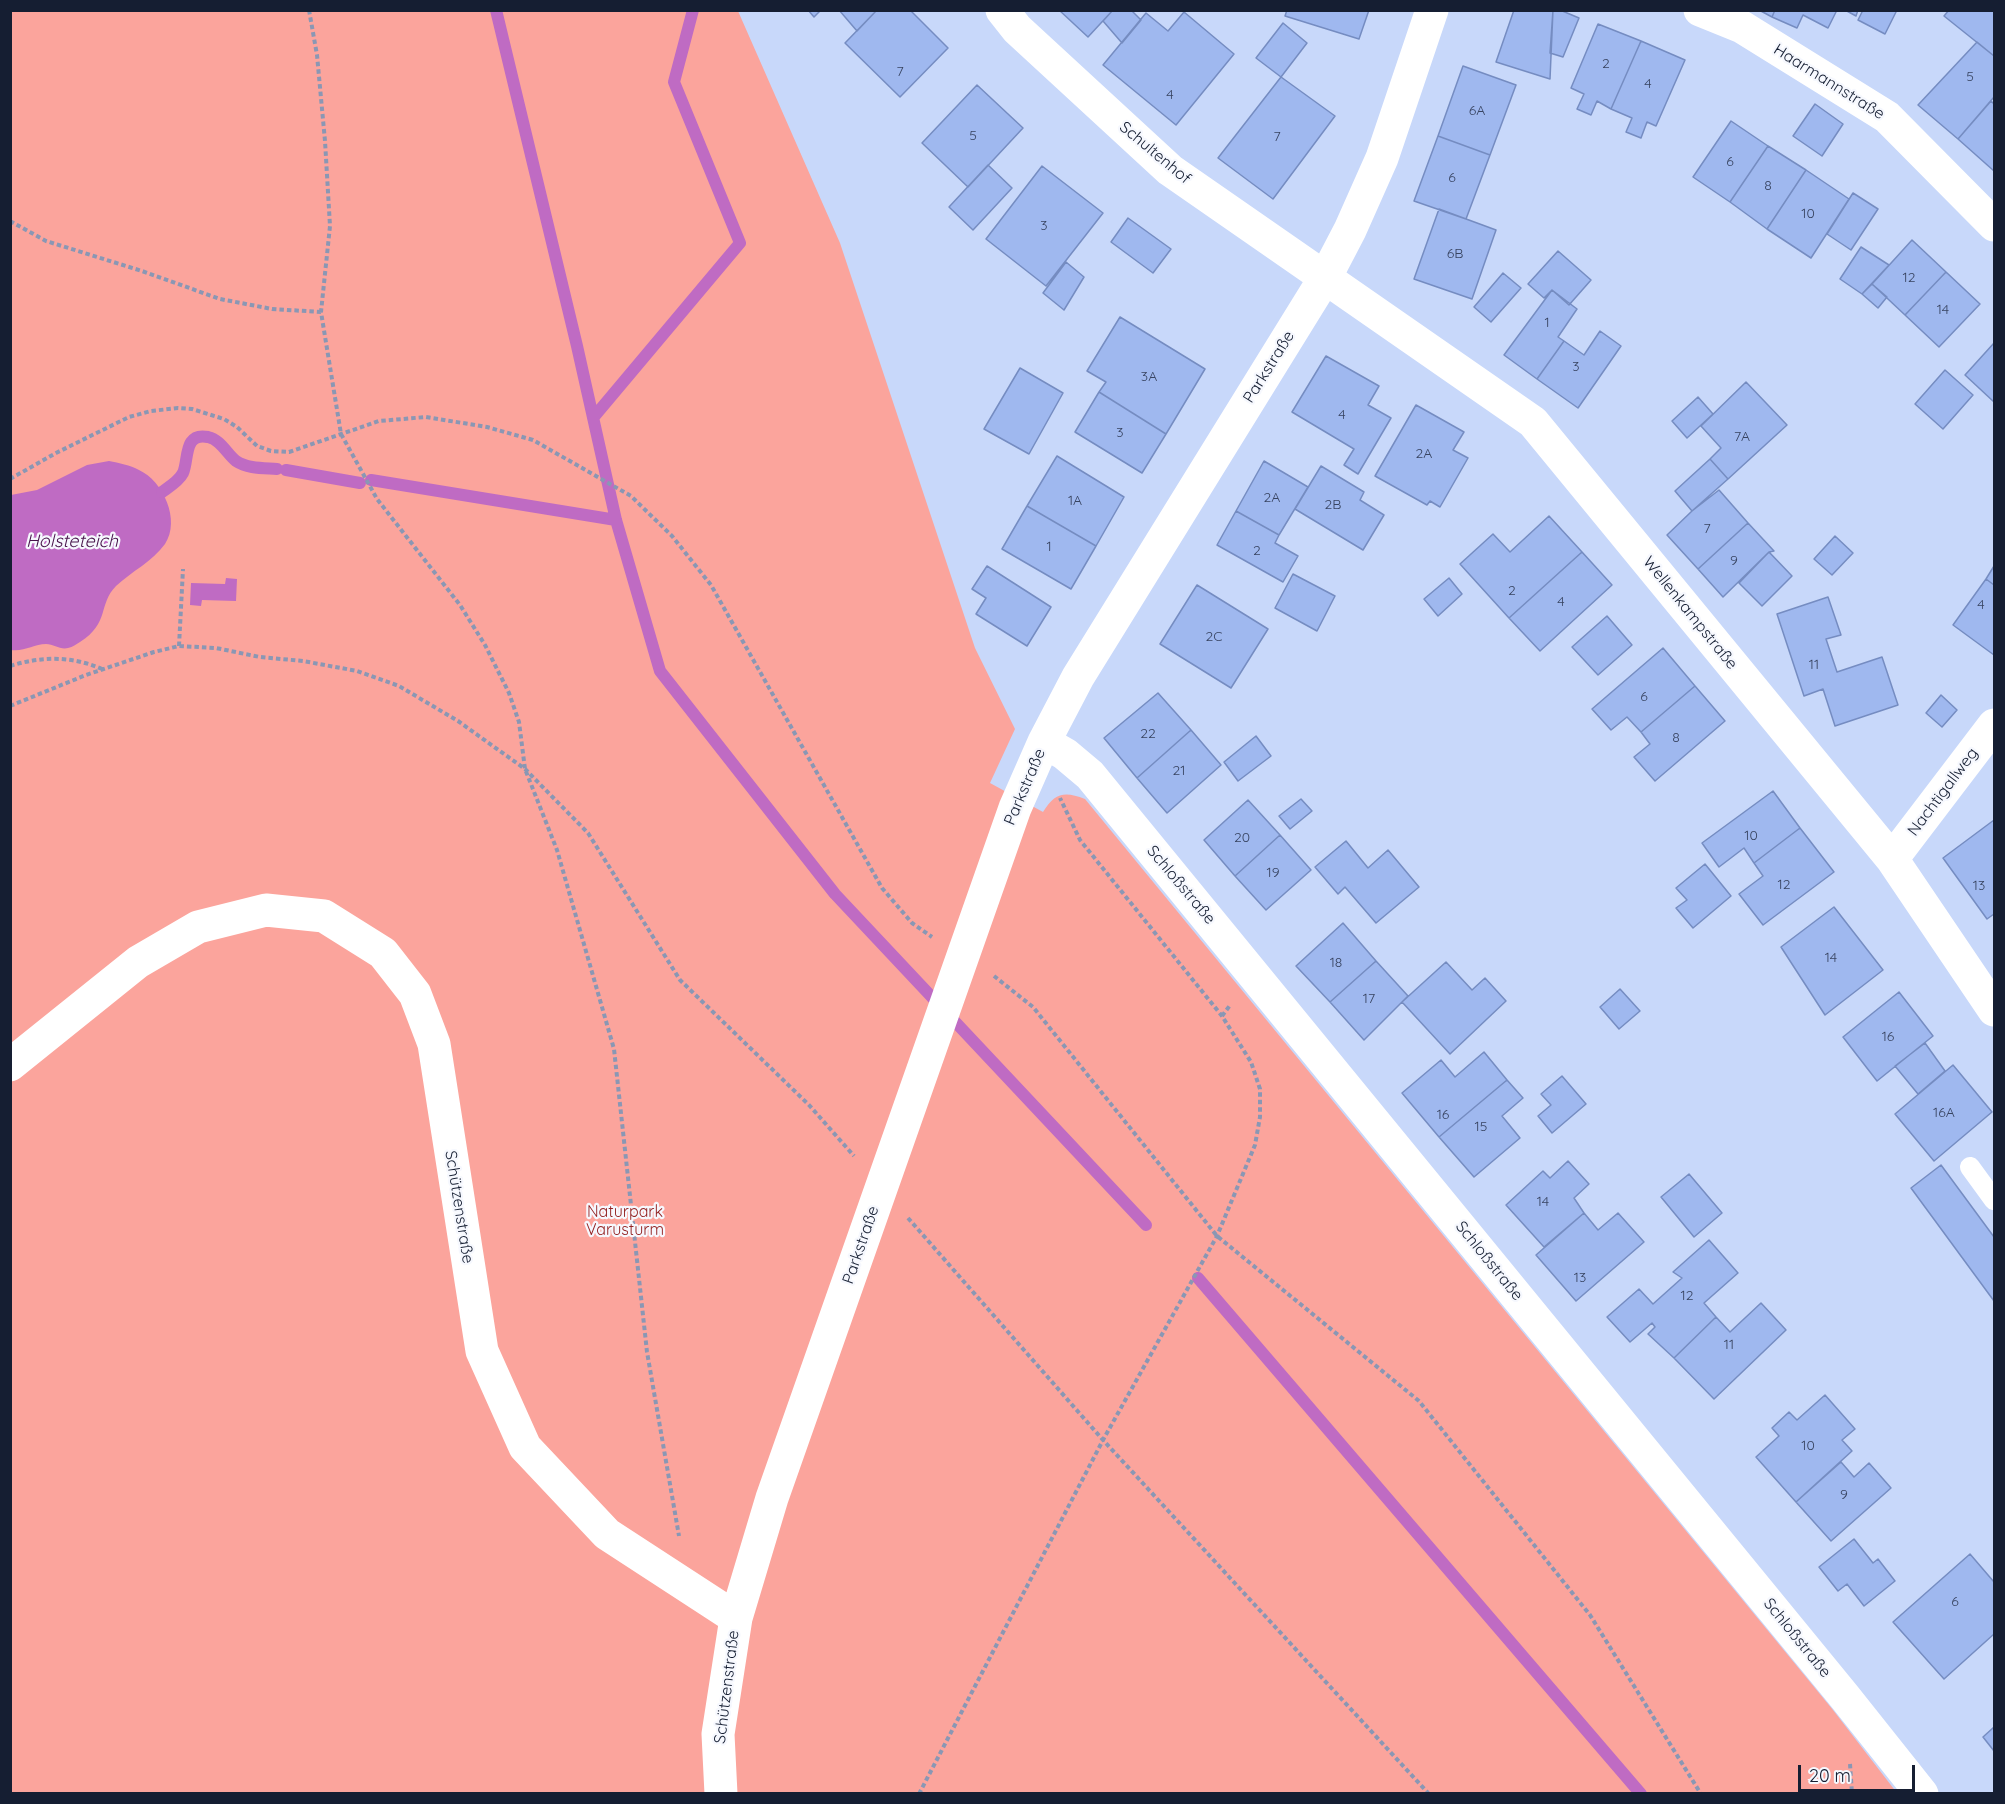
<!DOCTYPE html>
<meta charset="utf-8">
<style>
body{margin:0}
#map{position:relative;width:2005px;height:1804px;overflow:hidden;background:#c8d8fa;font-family:Quicksand,sans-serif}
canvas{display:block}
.frame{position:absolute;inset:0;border:12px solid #151e32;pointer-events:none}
.scale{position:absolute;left:1798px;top:1765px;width:117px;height:27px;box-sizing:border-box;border:3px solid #151e32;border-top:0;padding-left:8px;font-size:18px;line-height:21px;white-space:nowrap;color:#151e32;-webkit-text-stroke:4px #f6f8fe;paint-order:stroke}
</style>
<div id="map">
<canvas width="2005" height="1804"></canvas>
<div class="frame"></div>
<div class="scale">20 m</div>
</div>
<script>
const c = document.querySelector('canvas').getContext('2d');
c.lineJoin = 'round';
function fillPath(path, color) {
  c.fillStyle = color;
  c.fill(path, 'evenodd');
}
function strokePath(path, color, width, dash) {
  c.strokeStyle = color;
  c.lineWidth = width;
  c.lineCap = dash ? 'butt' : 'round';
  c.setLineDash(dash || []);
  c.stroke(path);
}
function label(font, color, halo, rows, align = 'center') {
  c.font = font + ' Quicksand,sans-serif';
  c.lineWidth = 4.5;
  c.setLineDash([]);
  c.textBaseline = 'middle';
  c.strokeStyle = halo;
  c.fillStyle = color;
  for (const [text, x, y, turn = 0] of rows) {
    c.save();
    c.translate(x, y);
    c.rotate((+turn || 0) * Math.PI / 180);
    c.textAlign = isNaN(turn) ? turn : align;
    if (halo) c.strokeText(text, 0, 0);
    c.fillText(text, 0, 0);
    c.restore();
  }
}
fillPath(new Path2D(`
 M11,11H738L840,243L975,648L1015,729L990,783L1043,812C1055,793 1064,791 1085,799L1833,1710L1897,1793L11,1794Z`), '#fba49c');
fillPath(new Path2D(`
 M109,461C119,463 130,465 139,470C163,481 181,520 165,544C152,562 132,571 116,586C98,604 110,623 80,642C76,644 73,647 68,648C60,650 54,644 46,644C34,644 24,652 11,650V495L37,490L87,465Z
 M226,578L237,579L236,601L202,600L201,606L190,605L191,583L225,584Z`), '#bf6bc3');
strokePath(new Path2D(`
 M496,10L577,346L616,520L660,671L835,894L1146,1225
 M593,418L740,243L674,82L693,10
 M286,470L360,483
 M371,480L616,520
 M162,492C169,487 179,481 183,473C189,460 183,432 208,437C221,440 227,454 236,461C248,469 264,468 277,469
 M1198,1278L1641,1794`), '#bf6bc3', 12);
const building = new Path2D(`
 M808,10H821L814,17Z
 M839,10H877L857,31Z
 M877,10H910L948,48L900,97L845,43Z
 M1059,10H1113L1088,37Z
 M1113,10H1131L1141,20L1122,43L1103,21Z
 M1287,10H1369L1359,39L1285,16Z
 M1514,10H1553L1550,79L1496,62Z
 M1553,10H1560L1579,18L1563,57L1550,53Z
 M1759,10H1775L1772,17Z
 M1775,10H1837L1828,28L1803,15L1797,28L1772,17Z
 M1845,10H1858L1856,16Z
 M1863,10H1897L1885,34L1858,20Z
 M1949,10H1994V56L1944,16Z
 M1184,12L1234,54L1176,125L1103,65L1146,13L1168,31Z
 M1283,23L1307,43L1281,77L1256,58Z
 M1598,24L1641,41L1611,109L1597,101L1591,115L1577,109L1584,94L1571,88Z
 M1641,41L1685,60L1656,126L1647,122L1641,138L1626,132L1632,118L1611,109Z
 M1977,42L1994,56V97L1958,139L1918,105Z
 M1463,66L1516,85L1490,155L1438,136Z
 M1281,77L1335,116L1273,199L1218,158Z
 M977,85L1023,128L968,187L922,143Z
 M1991,101L1994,104V171L1958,139Z
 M1815,104L1843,124L1822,156L1793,136Z
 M1731,121L1768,146L1730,202L1693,177Z
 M1438,136L1490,155L1466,219L1414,201Z
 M1768,146L1806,170L1767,229L1730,202Z
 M988,165L1012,188L973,230L949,207Z
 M1042,166L1103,213L1046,286L986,239Z
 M1806,170L1849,199L1811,258L1767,229Z
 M1853,193L1878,209L1851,250L1827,234Z
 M1439,209L1496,230L1472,299L1414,279Z
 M1128,218L1171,249L1153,273L1111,242Z
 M1912,240L1946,272L1905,315L1872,284Z
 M1861,247L1889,265L1862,294L1840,279Z
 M1558,251L1591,280L1569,305L1552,290L1544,298L1528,284Z
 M1066,262L1084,277L1064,310L1043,293Z
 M1946,272L1980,304L1939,347L1905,315Z
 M1503,273L1521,288L1491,322L1474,307Z
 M1872,284L1887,297L1878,308L1862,294Z
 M1552,290L1577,309L1558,337L1564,341L1537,379L1504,355Z
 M1120,317L1205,369L1166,434L1099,392L1106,382L1087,371Z
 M1600,331L1621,346L1578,408L1537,379L1564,341L1584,355Z
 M1994,343V402L1965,375Z
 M1326,356L1379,386L1368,405L1391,418L1358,474L1344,465L1354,449L1292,412Z
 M1020,368L1063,393L1029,454L984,429Z
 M1945,370L1973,395L1943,429L1915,404Z
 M1746,382L1787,425L1728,479L1710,459L1721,448L1701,426Z
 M1099,392L1166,434L1142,473L1075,432Z
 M1698,397L1713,414L1687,438L1672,421Z
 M1416,405L1464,432L1453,450L1468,458L1440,507L1430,501L1427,505L1375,476Z
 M1057,456L1124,497L1096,546L1027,506Z
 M1710,459L1728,479L1692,511L1675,491Z
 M1264,461L1308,487L1279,535L1236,511Z
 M1321,466L1364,492L1360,500L1384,515L1363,550L1295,509Z
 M1719,490L1748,523L1698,569L1667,535L1692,511Z
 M1027,506L1096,546L1071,589L1002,549Z
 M1236,511L1279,535L1275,543L1298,556L1283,582L1217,545Z
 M1549,516L1582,552L1509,618L1460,564L1493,534L1510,552Z
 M1748,523L1774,551L1769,552L1723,597L1698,569Z
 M1835,536L1853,553L1832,575L1814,559Z
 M1582,552L1612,585L1540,651L1509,618Z
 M1769,552L1792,576L1762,606L1739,583Z
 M987,566L1051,607L1027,646L976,614L986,598L972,589Z
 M1994,566V585L1986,579Z
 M1293,574L1335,596L1317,631L1275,608Z
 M1449,578L1462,594L1438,616L1424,599Z
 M1986,579L1994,585V655L1953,625Z
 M1197,585L1268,629L1231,688L1160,644Z
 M1828,597L1841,635L1826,639L1837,672L1882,657L1898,705L1835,726L1823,689L1804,696L1777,614Z
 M1607,616L1632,645L1598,675L1572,647Z
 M1663,648L1695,686L1641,732L1627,717L1611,730L1592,709Z
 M1695,686L1725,721L1655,781L1634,757L1650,744L1641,732Z
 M1158,693L1191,730L1137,778L1104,738Z
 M1941,695L1957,710L1942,727L1926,713Z
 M1191,730L1221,765L1167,813L1137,778Z
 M1256,736L1271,756L1238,781L1224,762Z
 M1773,791L1800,828L1754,863L1744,848L1719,867L1702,843Z
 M1301,799L1312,811L1290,829L1279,816Z
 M1248,800L1280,835L1235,876L1204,840Z
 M1994,820V914L1987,919L1943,858Z
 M1800,828L1834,872L1763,925L1739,894L1763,876L1754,863Z
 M1280,835L1311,870L1266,910L1235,876Z
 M1346,841L1368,868L1388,850L1419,887L1376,923L1345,887L1338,894L1315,867Z
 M1705,864L1731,896L1693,928L1676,908L1687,900L1676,888Z
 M1834,907L1883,970L1825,1015L1781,947Z
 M1343,923L1376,961L1330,1002L1296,966Z
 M1376,961L1408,996L1364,1040L1330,1002Z
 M1446,962L1472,990L1485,978L1506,1001L1450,1054L1402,1002Z
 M1620,989L1640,1011L1619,1029L1600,1007Z
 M1899,992L1933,1036L1877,1081L1843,1037Z
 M1925,1043L1945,1071L1918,1094L1895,1066Z
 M1484,1052L1507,1080L1439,1137L1402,1093L1441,1060L1455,1077Z
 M1953,1065L1992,1112L1934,1161L1895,1114Z
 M1562,1076L1586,1104L1552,1133L1538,1116L1551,1105L1541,1094Z
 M1507,1080L1523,1098L1502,1116L1520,1138L1474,1177L1439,1137Z
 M1568,1161L1589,1184L1574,1198L1584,1213L1544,1247L1506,1205L1543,1171L1550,1178Z
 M1941,1165L1994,1237V1301L1911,1188Z
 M1689,1174L1722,1213L1694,1237L1661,1197Z
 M1584,1213L1598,1230L1618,1213L1644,1242L1576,1301L1536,1255Z
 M1709,1240L1738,1273L1704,1303L1716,1317L1674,1358L1648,1334L1655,1327L1652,1323L1630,1342L1607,1317L1639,1289L1653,1304L1682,1278L1673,1272Z
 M1761,1303L1786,1330L1714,1399L1674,1358L1716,1317L1730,1332Z
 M1825,1395L1855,1429L1842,1440L1852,1451L1796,1502L1756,1457L1779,1436L1772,1428L1789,1412L1797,1420Z
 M1841,1462L1854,1477L1869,1463L1891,1488L1831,1541L1796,1502Z
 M1854,1539L1873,1563L1878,1559L1895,1581L1864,1606L1847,1584L1838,1591L1819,1567Z
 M1970,1554L1994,1582V1634L1944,1679L1893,1622Z
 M1994,1727V1751L1983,1737Z`);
fillPath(building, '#9fb8ef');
strokePath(building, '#758cc1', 1.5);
strokePath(new Path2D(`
 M309,10L317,55L325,141L330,226L321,312L341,434L377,499L460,605L485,645L509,693L519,722L525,769L557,850L614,1049L647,1352L679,1536
 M10,221L46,241L142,271L220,299L272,309L321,312
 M10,479L56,453L129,417L151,411L178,408L192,409L224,419L237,427L257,446L271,451L289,452L379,421L426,417L487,427L533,440L631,496L672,536L711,585L882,888L912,923L932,937
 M179,646L183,569
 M10,666C42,656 72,656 102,669
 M10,706L86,675L154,652L179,646L216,648L260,657L303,661L357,671L399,686L458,721L525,769L588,833L680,980L809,1105L854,1156
 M994,976L1033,1007L1217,1236L1419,1401L1590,1615L1701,1794
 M1222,1016L1231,1004
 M908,1218L1103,1440L1429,1794
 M1850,1764L1852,1794
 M919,1794L1103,1440L1217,1236L1255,1145L1260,1117V1089L1251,1062L1222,1016L1080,840L1060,798`), '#8a97b4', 4, [4.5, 3]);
strokePath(new Path2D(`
 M1970,1167L1994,1200`), '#fff', 20);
strokePath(new Path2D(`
 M1002,10L1017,29L1170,170L1533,422L1892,859L1994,1010
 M1700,10L1742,27L1887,117L1994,225
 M1044,742L1065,754L1090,775L1844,1696L1922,1794
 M1892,859L1994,725
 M10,1065L138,962L198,927L266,910L324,916L383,953L415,994L434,1044L482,1351L525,1447L607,1534L736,1618
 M721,1794L718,1734L736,1618L772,1498L1015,808L1044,742L1078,677L1326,276L1350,230L1382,158L1432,10`), '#fff', 33);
label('14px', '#384461', null, [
 ["2",1606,64],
 ["7",900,72],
 ["5",1970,77],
 ["4",1648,84],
 ["4",1170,95],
 ["6A",1477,111],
 ["5",973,136],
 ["7",1277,137],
 ["6",1730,162],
 ["6",1452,178],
 ["8",1768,186],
 ["10",1808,214],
 ["3",1044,226],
 ["6B",1455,254],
 ["12",1909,278],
 ["14",1943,310],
 ["1",1547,323],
 ["3",1576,367],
 ["3A",1149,377],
 ["4",1342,415],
 ["3",1120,433],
 ["7A",1742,437],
 ["2A",1424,454],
 ["2A",1272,498],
 ["1A",1075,501],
 ["2B",1333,505],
 ["7",1707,529],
 ["1",1049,547],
 ["2",1257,551],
 ["9",1734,561],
 ["2",1512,591],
 ["4",1561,602],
 ["4",1981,605],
 ["2C",1214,637],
 ["11",1814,665],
 ["6",1644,697],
 ["22",1148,734],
 ["8",1676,738],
 ["21",1179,771],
 ["10",1751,836],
 ["20",1242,838],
 ["19",1273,873],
 ["12",1784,885],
 ["13",1979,886],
 ["14",1831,958],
 ["18",1336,963],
 ["17",1369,999],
 ["16",1888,1037],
 ["16A",1944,1113],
 ["16",1443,1115],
 ["15",1481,1127],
 ["14",1543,1202],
 ["13",1580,1278],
 ["12",1687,1296],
 ["11",1729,1345],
 ["10",1808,1446],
 ["9",1844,1495],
 ["6",1955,1602]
]);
label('16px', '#151e32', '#f6f8fe', [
 ["Haarmannstraße",1829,82,32],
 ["Schultenhof",1155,153,40],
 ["Parkstraße",1269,367,-58],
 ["Wellenkampstraße",1690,613,51],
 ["Parkstraße",1025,787,-67],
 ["Nachtigallweg",1943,792,-53],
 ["Schloßstraße",1181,885,50],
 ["Schützenstraße",459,1207,81],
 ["Parkstraße",861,1245,-71],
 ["Schloßstraße",1489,1261,51],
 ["Schloßstraße",1797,1638,51],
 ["Schützenstraße",727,1687,-83]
]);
label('16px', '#942424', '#f6f8fe', [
 ["Naturpark",625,1212],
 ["Varusturm",625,1230]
]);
label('italic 18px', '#47124a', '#f6f8fe', [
 ["Holsteteich",72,542]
]);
</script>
